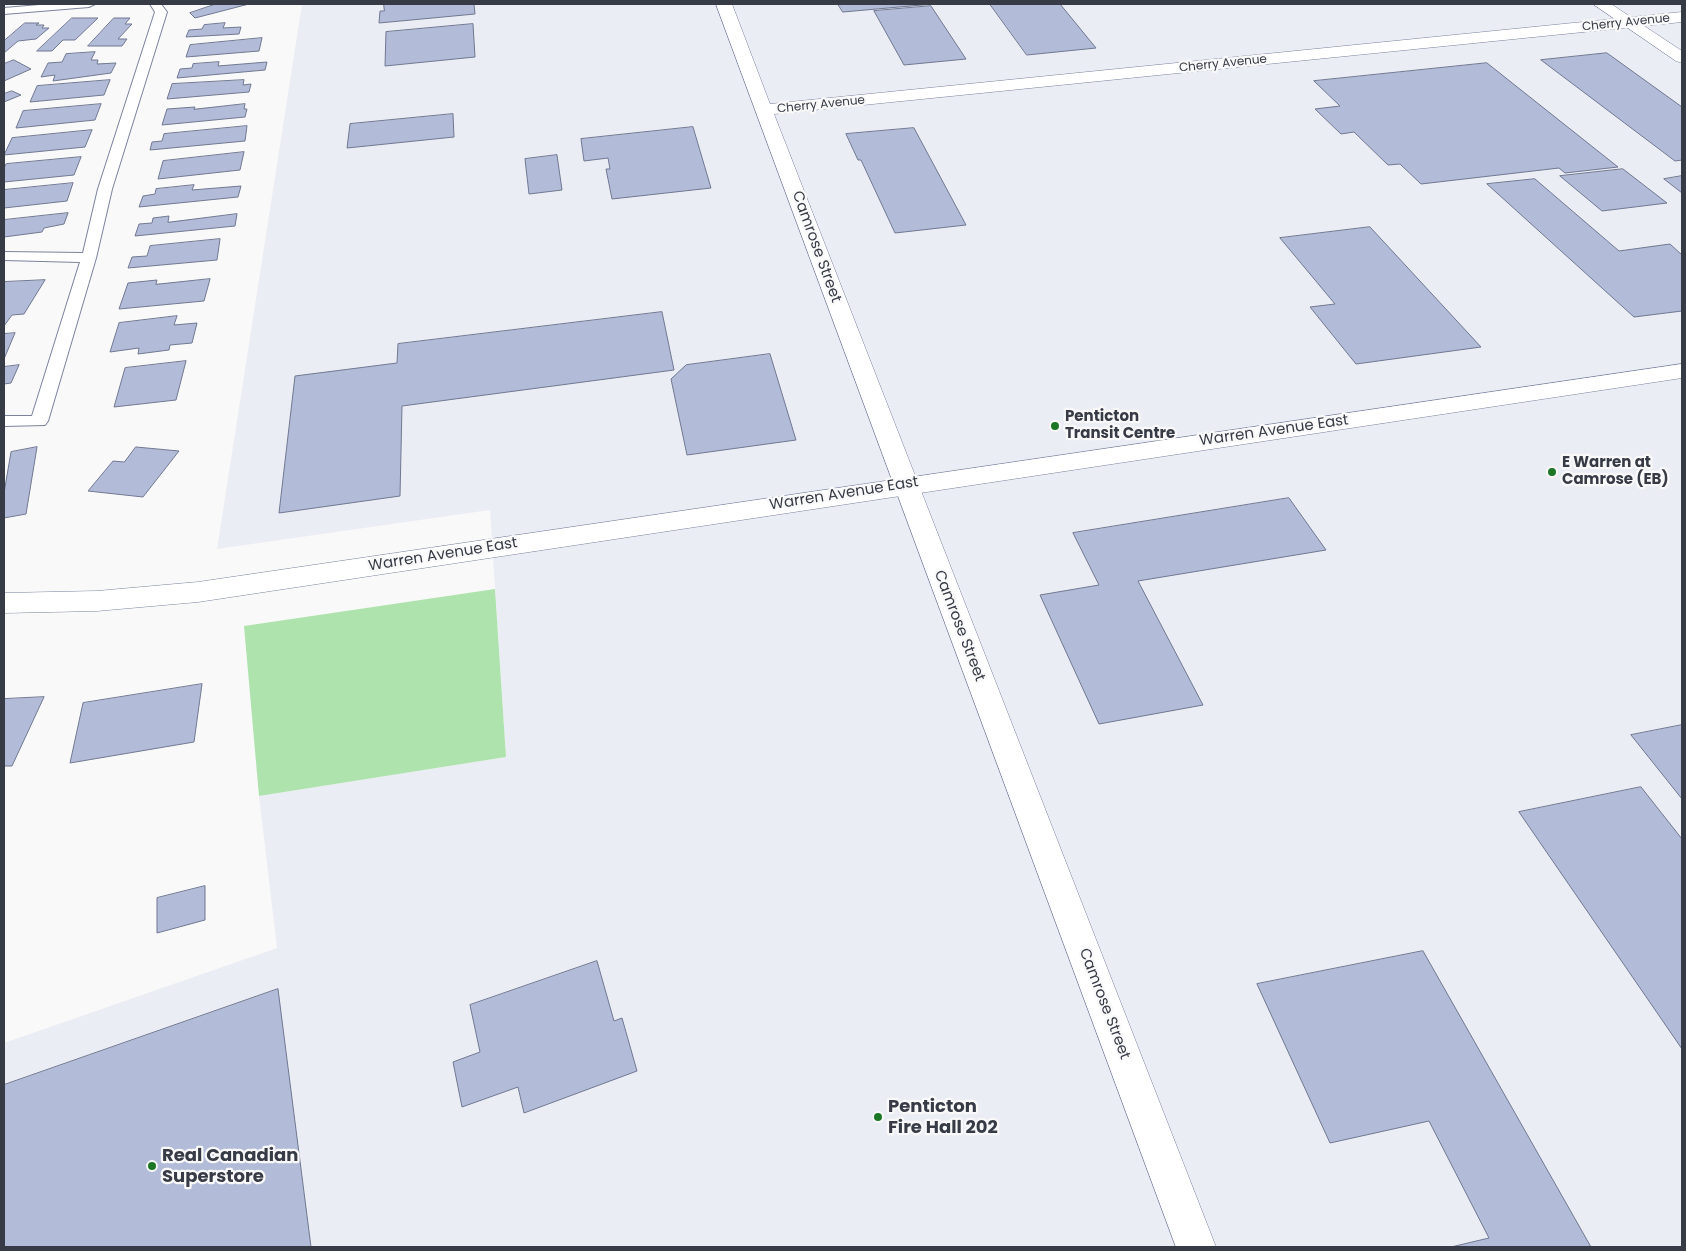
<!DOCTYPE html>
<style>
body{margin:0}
#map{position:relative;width:1686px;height:1251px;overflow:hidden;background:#f9f9f9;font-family:Poppins,sans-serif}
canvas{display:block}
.frame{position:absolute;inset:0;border:5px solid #373b46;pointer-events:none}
</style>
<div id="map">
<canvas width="1686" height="1251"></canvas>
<div class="frame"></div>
</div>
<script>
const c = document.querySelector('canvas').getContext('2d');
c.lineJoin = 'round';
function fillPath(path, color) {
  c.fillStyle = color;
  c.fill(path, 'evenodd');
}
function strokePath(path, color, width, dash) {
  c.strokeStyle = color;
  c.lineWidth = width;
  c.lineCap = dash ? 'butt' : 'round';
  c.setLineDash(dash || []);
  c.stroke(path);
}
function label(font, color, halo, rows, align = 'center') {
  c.font = font + ' Poppins,sans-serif';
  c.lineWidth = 4.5;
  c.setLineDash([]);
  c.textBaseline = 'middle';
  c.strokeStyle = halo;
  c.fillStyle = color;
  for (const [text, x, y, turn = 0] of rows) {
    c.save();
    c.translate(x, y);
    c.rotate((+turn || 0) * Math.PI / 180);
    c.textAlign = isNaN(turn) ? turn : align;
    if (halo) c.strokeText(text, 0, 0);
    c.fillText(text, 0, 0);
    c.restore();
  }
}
fillPath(new Path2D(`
 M302,4H1682V1247H4V1043L277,948L259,796L506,757L490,510L217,549Z`), '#ebedf4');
fillPath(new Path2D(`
 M495,589L506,757L259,796L244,626Z`), '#afe3ae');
const building = new Path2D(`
 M216,4H249L195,18L190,13Z
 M384,4H474L475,14L379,23L380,11H384Z
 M838,4H933L843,12Z
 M990,4H1060L1096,48L1027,55Z
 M931,6L966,59L904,65L874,11Z
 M72,18H98L75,40H63L52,51H37Z
 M114,18H130L125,24H132L118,39H127L122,46H88Z
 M25,23H39L36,25H44L42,28H49L36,39L18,41L4,53V41Z
 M225,23L223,28L241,27L239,34L186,37L189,30L202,29L204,25Z
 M473,24L475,57L385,66L386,32Z
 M262,38L259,51L186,57L190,45Z
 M95,52L91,60H98L97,64L116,63L111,73L53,81L55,75L41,77L48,63L62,62L66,54Z
 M1607,53L1682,107V160L1675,161L1541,60Z
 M14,60L31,69L4,81V64Z
 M219,62L218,66L267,62L265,70L177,78L180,69L192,68L193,64Z
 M1487,63L1618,167L1565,173L1559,168L1421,184L1400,164L1388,165L1354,132L1341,134L1315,109L1340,106L1314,81Z
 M110,80L104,95L30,102L37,86Z
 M244,80L243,85L251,84L249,92L167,99L172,84Z
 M12,91L21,95L4,102V94Z
 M101,104L95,120L16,128L23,111Z
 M245,104L244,109H247L245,117L162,125L167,109L195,107L194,109Z
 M453,114L454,137L347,148L350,124Z
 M247,126L245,141L150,150L152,142L162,141L164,134Z
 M693,127L711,188L612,199L606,169H610L608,158L584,161L581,139Z
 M914,128L966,225L895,233L861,160H858L846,134Z
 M92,130L85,147L4,155L12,138Z
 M244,152L240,170L158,179L163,161Z
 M557,155L562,190L529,194L525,159Z
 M81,157L74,175L4,182V168L6,164Z
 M1623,169L1667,203L1602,211L1560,176Z
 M1682,176V193L1664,179Z
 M1535,179L1619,251L1670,244L1682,255V311L1634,317L1487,184Z
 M73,183L67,201L4,208V190Z
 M194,185L192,190L241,186L238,197L139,207L143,196L155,194L156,189Z
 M68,213L64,224L44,228L42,232L4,237V220Z
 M237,214L235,226L135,236L139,224L152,223L153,218L169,216L168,222Z
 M1370,227L1481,347L1356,364L1310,307L1335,304L1280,238Z
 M220,239L217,260L128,268L132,257L147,256L150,246Z
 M210,279L204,301L119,309L128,283L157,280L156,284Z
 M45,280L24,314L12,315L4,326V282Z
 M662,312L674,370L402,406L400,496L279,513L295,376L397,363L398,344Z
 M177,316L174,325L197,323L192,343L170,345L169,350L138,354L139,348L110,352L119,323Z
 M15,333L4,359V334Z
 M770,354L796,440L687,455L671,379L686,365Z
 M186,361L176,400L114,407L125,368Z
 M19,365L11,383L4,384V367Z
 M37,447L26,514L4,518V493L11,452Z
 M136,447L179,451L143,497L88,491L113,461L124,462Z
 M1289,498L1326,550L1138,581L1203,705L1099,724L1040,595L1099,585L1073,533Z
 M202,684L194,742L70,763L83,703Z
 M44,697L12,766H4V699Z
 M1682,725V799L1631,735Z
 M1641,787L1682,839V1049L1519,812Z
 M205,886V920L157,933V898Z
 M1423,951L1591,1247H1451L1489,1238L1429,1121L1330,1143L1257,984Z
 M597,961L614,1021L622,1018L637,1071L524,1113L518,1087L462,1107L453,1062L480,1052L470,1005Z
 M278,989L311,1247H4V1085Z`);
fillPath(building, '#b2bbd7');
strokePath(building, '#717992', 1);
const lane = new Path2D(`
 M51,4H95L89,7L4,14V8Z
 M150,4H161L167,12L112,189L96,258L48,421L45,425L4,426V416H32L80,262L4,260V252L83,253L98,189L155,12Z`);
const street = new Path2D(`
 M716,4H732L770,104L1682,12V22L774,114L1216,1247H1176Z`);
const secondary = new Path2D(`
 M1593,4H1611L1682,51V63L1676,61Z
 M1682,364V378L198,602L97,611L4,613V593L97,591L198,582Z`);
strokePath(lane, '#7b849e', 2);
strokePath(street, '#7b849e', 1);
strokePath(secondary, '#7b849e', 1);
fillPath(lane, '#fff');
fillPath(street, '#fff');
fillPath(secondary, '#fff');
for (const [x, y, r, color] of [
 [1055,426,5,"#1b7725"],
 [1552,472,5,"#1b7725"],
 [878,1117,5,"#1b7725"],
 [152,1166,5,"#1b7725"]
]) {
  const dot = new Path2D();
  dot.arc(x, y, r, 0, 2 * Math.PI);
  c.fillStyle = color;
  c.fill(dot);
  strokePath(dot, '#f9f9f9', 2);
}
label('12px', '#373b46', '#f9f9f9', [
 ["Cherry Avenue",1626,23,-6],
 ["Cherry Avenue",1223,64,-6],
 ["Cherry Avenue",821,105,-6]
]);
label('15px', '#373b46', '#f9f9f9', [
 ["Camrose Street",816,247,70],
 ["Warren Avenue East",1274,431,-8],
 ["Warren Avenue East",844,494,-9],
 ["Warren Avenue East",443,555,-9],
 ["Camrose Street",959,626,69],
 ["Camrose Street",1104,1004,69]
]);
label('bold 15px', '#373b46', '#f9f9f9', [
 ["Penticton",1065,417],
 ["Transit Centre",1065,434],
 ["E Warren at",1562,463],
 ["Camrose (EB)",1562,480]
], 'left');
label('bold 18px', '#373b46', '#f9f9f9', [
 ["Penticton",888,1107],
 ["Fire Hall 202",888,1128],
 ["Real Canadian",162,1156],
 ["Superstore",162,1177]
], 'left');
</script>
